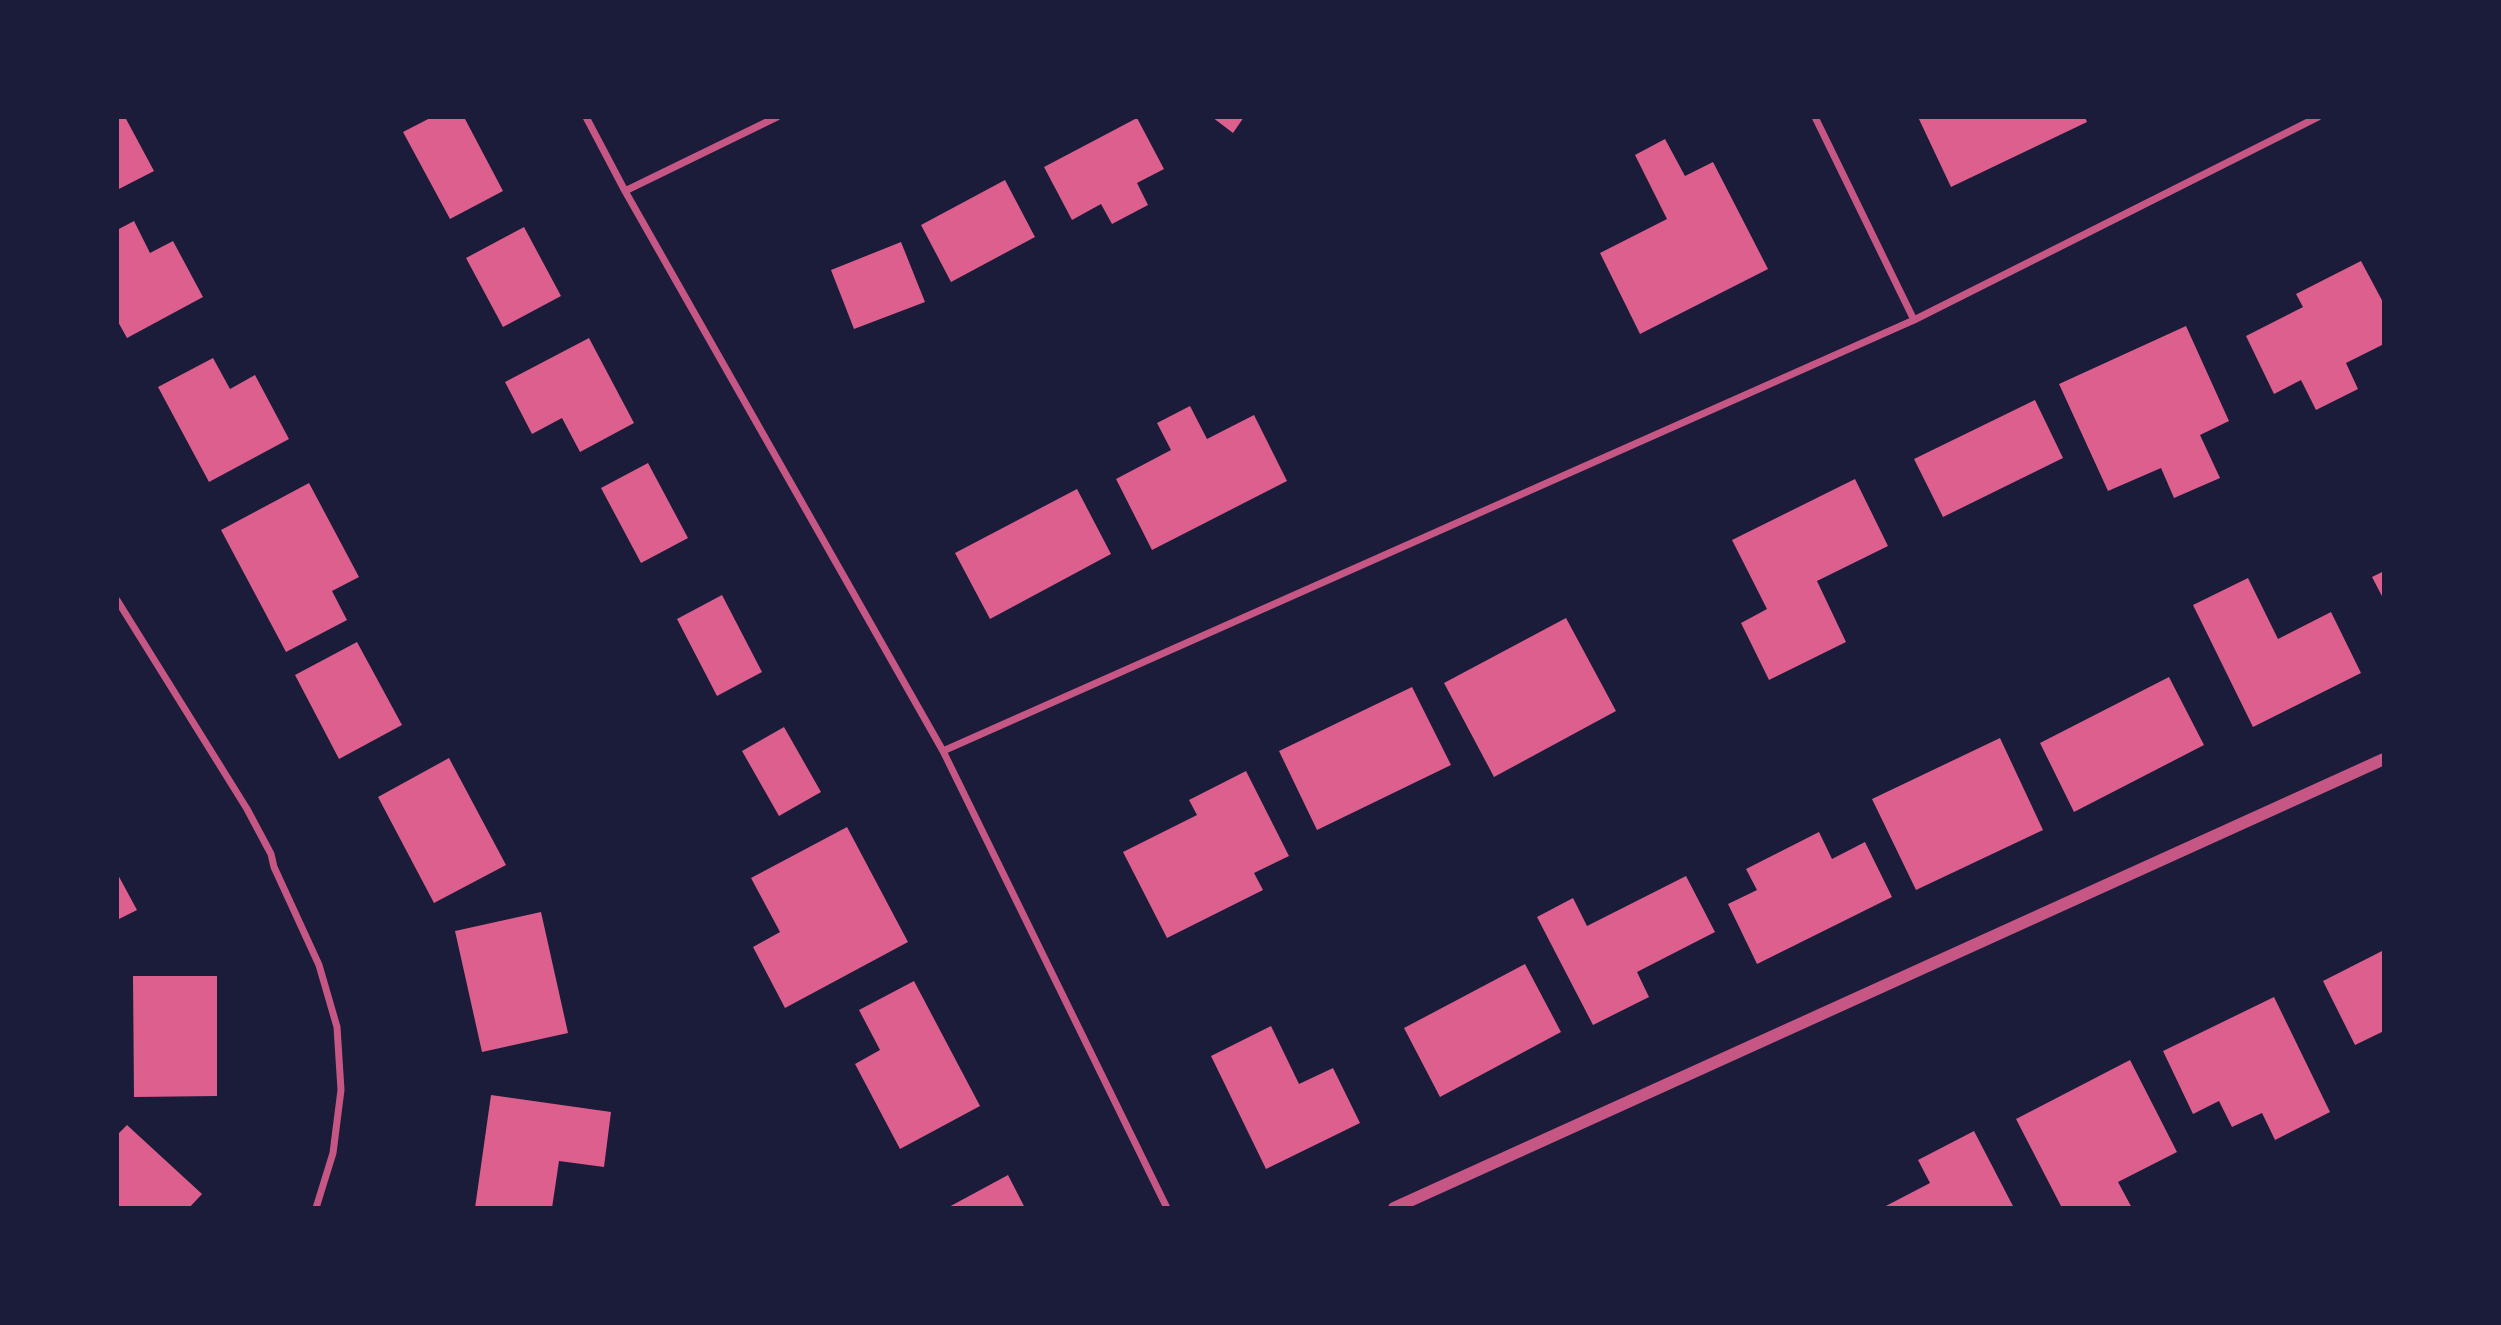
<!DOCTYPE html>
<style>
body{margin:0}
#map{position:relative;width:2501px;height:1325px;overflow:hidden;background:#1b1b3a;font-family:Karla,sans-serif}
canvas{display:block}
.frame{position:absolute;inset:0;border:119px solid #1b1b3a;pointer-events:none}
</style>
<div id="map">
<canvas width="2501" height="1325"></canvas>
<div class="frame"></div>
</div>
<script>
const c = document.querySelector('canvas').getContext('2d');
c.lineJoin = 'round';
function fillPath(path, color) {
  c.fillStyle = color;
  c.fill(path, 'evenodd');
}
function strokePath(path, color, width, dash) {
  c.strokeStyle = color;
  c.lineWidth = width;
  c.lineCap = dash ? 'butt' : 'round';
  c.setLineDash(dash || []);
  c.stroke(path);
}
fillPath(new Path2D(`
 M117,117H125L154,171L117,190Z
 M432,117H464L503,191L450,219L403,132Z
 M1212,117H1244L1233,133Z
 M1918,117H2085L2087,122L1951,187Z
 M1137,118L1164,169L1137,183L1148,205L1112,224L1101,204L1072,220L1044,167Z
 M1665,139L1685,176L1713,162L1768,269L1640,334L1600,253L1667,219L1635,155Z
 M1005,180L1035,237L951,282L921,225Z
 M134,221L150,253L173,241L203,297L127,338L117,320V230Z
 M524,227L561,296L503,327L466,258Z
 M901,242L925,302L854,329L831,270Z
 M2361,261L2384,304V344L2346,363L2358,389L2316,410L2301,380L2274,394L2246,336L2303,307L2296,294Z
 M2186,326L2229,421L2200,435L2220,478L2174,498L2161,468L2108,491L2059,384Z
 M589,338L634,423L580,452L562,418L532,434L505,382Z
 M213,358L230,389L255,375L289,439L209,482L158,387Z
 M2035,400L2063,458L1943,517L1914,459Z
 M1190,406L1207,439L1254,415L1287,481L1152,550L1116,479L1171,450L1157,423Z
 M648,463L688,538L641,563L601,488Z
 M1855,479L1888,546L1817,581L1846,642L1769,680L1741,623L1767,609L1732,540Z
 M309,483L359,577L332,591L347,620L286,652L221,530Z
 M1077,489L1111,554L990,619L955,553Z
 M2384,571V600L2372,577Z
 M2248,578L2278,639L2331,612L2361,673L2253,727L2193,605Z
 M722,595L762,672L717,696L677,619Z
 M1566,618L1616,711L1494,777L1444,683Z
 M357,642L402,725L339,759L295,675Z
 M2169,677L2204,745L2074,812L2040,743Z
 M1412,687L1451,765L1317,830L1279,751Z
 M784,727L821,792L779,816L742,751Z
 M2000,738L2043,830L1916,890L1872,799Z
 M449,758L506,865L434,903L378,797Z
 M1246,771L1289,856L1254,873L1263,890L1167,938L1123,852L1197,815L1189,800Z
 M847,827L908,942L785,1008L753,947L780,932L751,878Z
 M1819,832L1832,859L1865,842L1892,897L1757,964L1728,904L1757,890L1746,869Z
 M117,873L137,910L117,920Z
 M1686,876L1715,932L1637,972L1649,997L1593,1025L1537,917L1573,898L1587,926Z
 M541,912L568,1033L482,1052L455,931Z
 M2384,950V1031L2355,1045L2323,981Z
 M1525,964L1561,1032L1440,1097L1404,1028Z
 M133,976H217V1096L134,1097Z
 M914,981L980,1106L900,1149L855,1064L880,1050L859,1010Z
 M2274,997L2330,1112L2275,1140L2262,1113L2232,1127L2219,1101L2193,1114L2163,1051Z
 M1271,1026L1299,1084L1333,1068L1360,1123L1266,1169L1211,1056Z
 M2130,1060L2177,1152L2118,1182L2132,1208H2062L2016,1119Z
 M491,1095L611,1112L604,1167L559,1161L552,1208H475Z
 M127,1125L202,1194L189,1208H117V1135Z
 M1974,1131L2014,1208H1882L1930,1183L1918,1160Z
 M1008,1175L1025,1208H947Z`), '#dd5f8e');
strokePath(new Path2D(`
 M586,117L625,191L943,751L1167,1208
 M1815,117L1914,320
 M625,191L777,117
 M117,600L247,809L271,854L274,867L319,965L337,1027L341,1090L333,1153L316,1208
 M943,751L1914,320L2318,117`), '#c65784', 7);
strokePath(new Path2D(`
 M1394,1208L2384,759`), '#c65784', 12);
</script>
